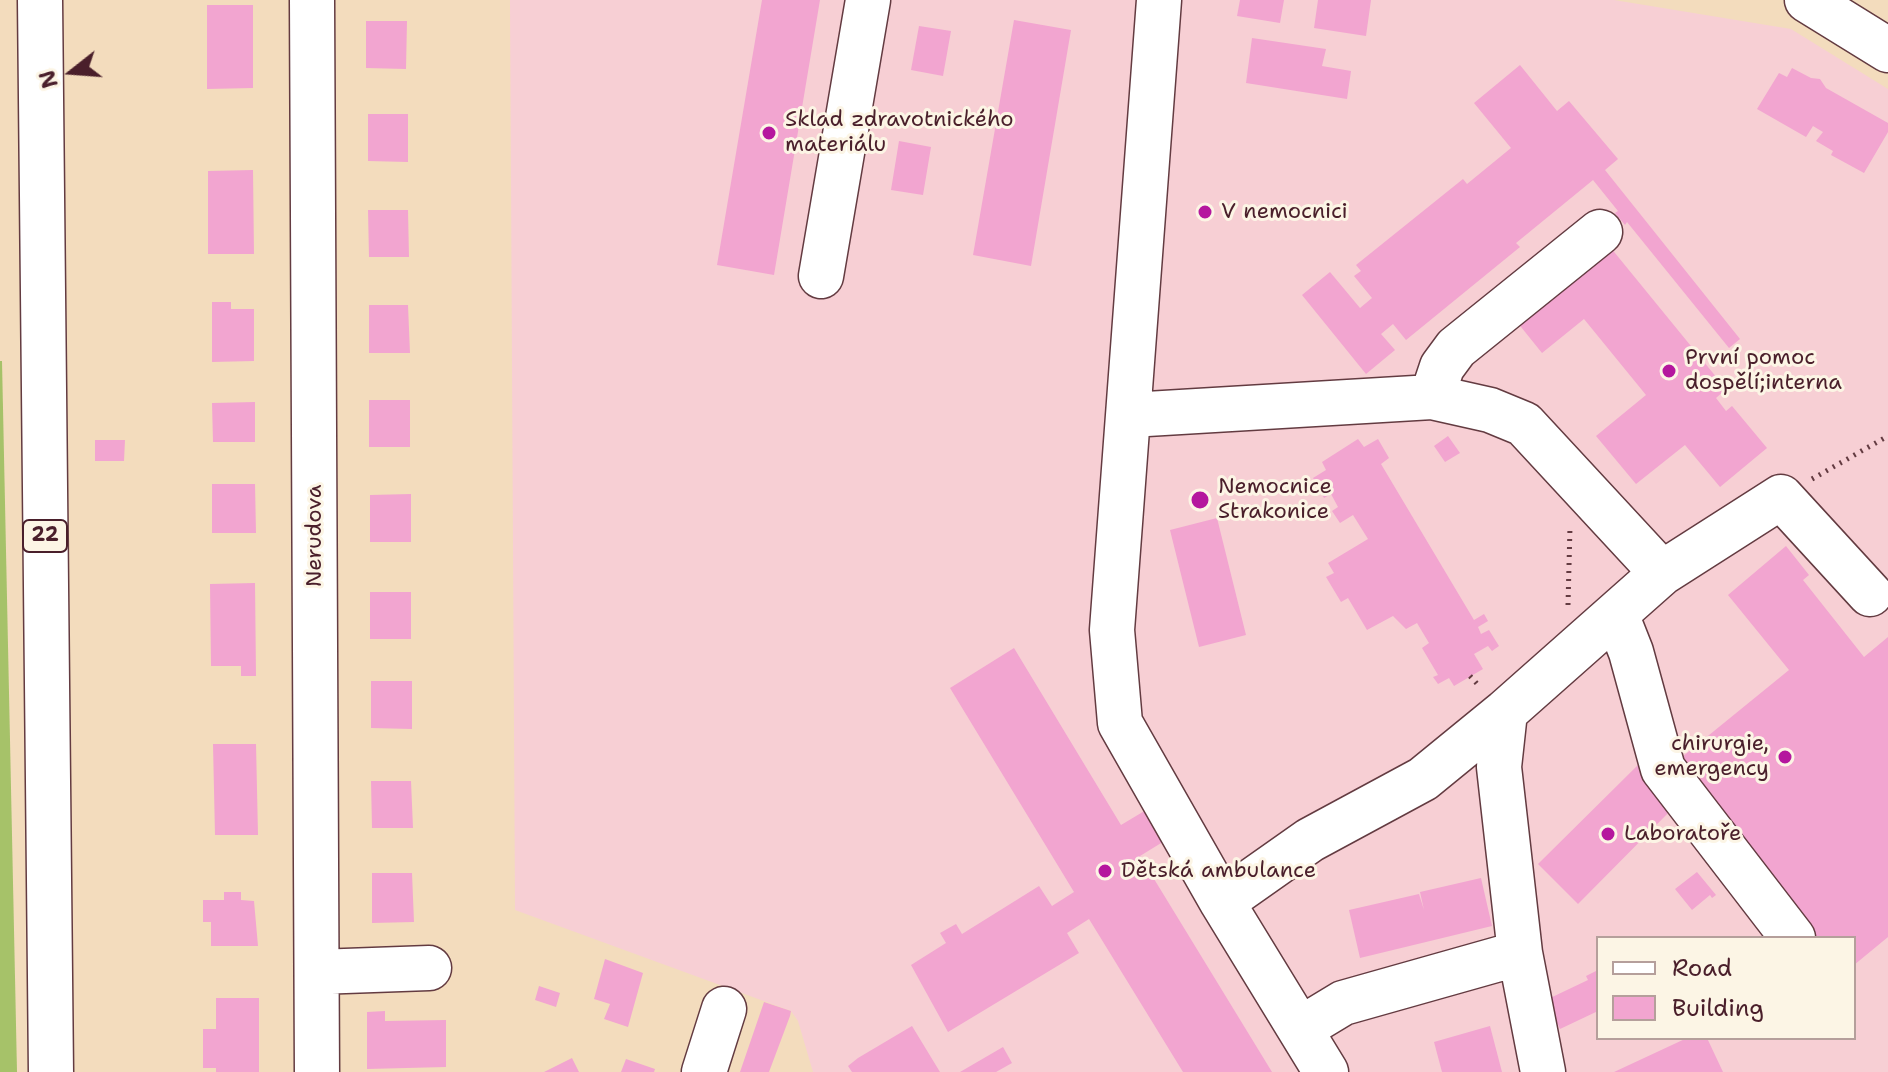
<!DOCTYPE html>
<meta charset="utf-8">
<style>
body{margin:0}
#map{position:relative;width:1888px;height:1072px;overflow:hidden;background:#f3dcbd;font-family:"Shantell Sans",sans-serif}
canvas{display:block}
.legend{position:absolute;left:1596px;top:936px;width:260px;height:104px;box-sizing:border-box;background:#fcf5e5;border:2px solid #b59f9b;margin:0;padding:10px 14px;list-style:none;font-size:24px;color:#4a1f2b}
.legend li{display:flex;align-items:center;gap:16px;height:40px}
.legend b{width:40px;border:2px solid #b59f9b}
.north{position:absolute;left:32px;top:32px;width:80px;height:80px;-webkit-text-stroke:6px #fcf5e5;paint-order:stroke;rotate:253deg;font-size:22px;font-weight:700;line-height:32px;text-align:center;color:#4a1f2b}
.north::after{content:'';display:block;margin:auto;width:28px;height:36px;background:#4a1f2b;clip-path:polygon(50% 0,100% 100%,50% 72%,0 100%)}
</style>
<div id="map">
<canvas width="1888" height="1072"></canvas>
<ul class="legend">
<li><b style="height:10px;background:#fff"></b>Road</li>
<li><b style="height:22px;background:#f2a5d0"></b>Building</li>
</ul>
<div class="north">N</div>
</div>
<script>
const c = document.querySelector('canvas').getContext('2d');
c.lineJoin = 'round';
function fillPath(path, color) {
  c.fillStyle = color;
  c.fill(path, 'evenodd');
}
function strokePath(path, color, width, dash) {
  c.strokeStyle = color;
  c.lineWidth = width;
  c.lineCap = dash ? 'butt' : 'round';
  c.setLineDash(dash || []);
  c.stroke(path);
}
function label(font, color, halo, rows, align = 'center') {
  c.font = font + ' "Shantell Sans",sans-serif';
  c.lineWidth = 6;
  c.setLineDash([]);
  c.textBaseline = 'middle';
  c.strokeStyle = halo;
  c.fillStyle = color;
  for (const [text, x, y, turn = 0] of rows) {
    c.save();
    c.translate(x, y);
    c.rotate((+turn || 0) * Math.PI / 180);
    c.textAlign = isNaN(turn) ? turn : align;
    if (halo) c.strokeText(text, 0, 0);
    c.fillText(text, 0, 0);
    c.restore();
  }
}
fillPath(new Path2D(`
 M510,0H1614L1791,29L1888,89V1072H813L798,1021L791,1011L515,910ZM1598,938H1854V1038H1598Z`), '#f7cfd4');
fillPath(new Path2D(`
 M0,361H2L17,1072H0Z`), '#a6c269');
fillPath(new Path2D(`
 M762,0H820L774,275L717,265Z
 M1240,0H1284L1280,23L1237,16Z
 M1318,0H1371L1366,36L1314,28Z
 M207,5H253V88L207,89Z
 M1014,20L1071,30L1031,266L973,255Z
 M366,21H407L406,69L366,68Z
 M919,26L951,31L943,76L911,70Z
 M1252,38L1326,49L1322,66L1351,71L1347,99L1246,83Z
 M1520,65L1557,111L1569,101L1618,159L1605,170L1740,339L1729,348L1627,222L1625,225L1615,213L1618,211L1593,180L1516,243L1520,247L1406,340L1393,324L1381,334L1395,350L1366,374L1302,295L1330,272L1360,308L1372,298L1354,276L1361,271L1356,265L1463,179L1467,184L1511,148L1474,103Z
 M1792,68L1811,78L1820,79L1826,88L1888,123V132L1864,173L1831,155L1833,151L1816,141L1823,132L1813,126L1806,137L1757,109L1779,73L1787,77Z
 M368,114H408V162L368,161Z
 M899,141L931,147L923,195L891,190Z
 M253,170L254,254H208V171Z
 M368,210H408L409,257H369Z
 M1606,242L1726,389L1716,398L1726,411L1732,406L1767,448L1720,487L1685,445L1636,484L1596,436L1646,395L1584,319L1542,353L1513,317Z
 M212,302H231V309H254V361L212,362Z
 M369,305H408L410,353H369Z
 M369,400H410V447H369Z
 M255,402V442H213L212,403Z
 M1448,436L1460,453L1445,462L1434,446Z
 M1358,439L1364,447L1378,439L1389,458L1381,464L1474,620L1484,614L1488,621L1478,627L1481,634L1489,630L1499,646L1492,651L1488,646L1474,654L1483,669L1454,686L1449,678L1438,684L1433,677L1438,675L1422,648L1429,643L1417,623L1406,629L1393,616L1367,630L1348,598L1341,602L1326,577L1334,573L1328,563L1368,539L1353,515L1340,523L1332,511L1338,507L1331,494L1324,498L1313,478L1326,470L1322,462Z
 M95,440H125L124,461H95Z
 M212,484H255L256,533H212Z
 M411,494V542H370V495Z
 M1217,518L1246,635L1199,647L1170,530Z
 M1786,546L1809,575L1803,580L1864,657L1888,637V937L1854,965V938H1813L1671,766L1692,749L1689,745L1699,736L1703,740L1789,670L1728,595Z
 M255,583L256,676H241V666H211L210,584Z
 M370,592H411V639H370Z
 M1014,648L1121,825L1146,810L1166,840L1140,856L1272,1072H1183L1089,919L1067,933L1079,953L948,1032L911,965L946,943L940,933L956,924L962,934L1039,886L1052,906L1074,892L950,688Z
 M371,681H412V729L371,728Z
 M213,744H256L258,835H215Z
 M1638,765L1677,804L1578,904L1538,864Z
 M371,781H411L413,828H372Z
 M1697,872L1716,895L1712,898L1710,895L1692,910L1675,889Z
 M372,873H412L414,922L372,923Z
 M1481,878L1492,926L1360,958L1349,910L1419,894L1424,910L1420,892Z
 M224,892H241V900L254,901L258,946H211V922H203V900H224Z
 M605,959L643,973L628,1027L604,1019L610,1004L594,999Z
 M1598,970V1011L1560,1029L1546,1000L1588,980L1586,976Z
 M539,986L560,993L556,1007L535,1000Z
 M216,998H259V1072H216V1068H203V1029H216Z
 M764,1002L791,1011L790,1016L769,1072H740Z
 M385,1011V1021L446,1020V1067L367,1069V1012Z
 M912,1026L940,1072H852L848,1066L858,1058Z
 M1490,1026L1502,1072H1442L1434,1042Z
 M1687,1038H1707L1723,1072H1614Z
 M1003,1047L1012,1063L996,1072H960Z
 M572,1058L579,1072H544Z
 M626,1059L655,1069L654,1072H621Z`), '#f2a5d0');
const minor = new Path2D(`
 M312,0L317,1072
 M1159,0L1112,630L1120,723L1222,902L1326,1072
 M1807,0L1888,50
 M821,276L868,0
 M1432,397L1442,367L1456,348L1600,232
 M1130,415L1432,397L1490,410L1524,424L1662,573
 M1616,614L1631,652L1663,769L1793,938
 M1505,712L1499,767L1520,953L1543,1072
 M1222,902L1310,840L1423,779L1505,712L1662,573L1781,497L1870,594
 M317,972L429,968
 M1300,1029L1343,1003L1520,953
 M704,1072L724,1009`);
const major = new Path2D(`
 M40,0L51,1072`);
strokePath(minor, '#633b41', 47);
strokePath(major, '#633b41', 47);
strokePath(new Path2D(`
 M1812,479L1888,436
 M1568,605L1570,527
 M1470,676L1479,686`), '#633b41', 5, [2, 6]);
strokePath(minor, '#fff', 44);
strokePath(major, '#fff', 44);
for (const [x, y, r, color] of [
 [769,133,8,"#b5179e"],
 [1205,212,8,"#b5179e"],
 [1669,371,8,"#b5179e"],
 [1200,500,10,"#b5179e"],
 [1785,757,8,"#b5179e"],
 [1608,834,8,"#b5179e"],
 [1105,871,8,"#b5179e"]
]) {
  const dot = new Path2D();
  dot.arc(x, y, r, 0, 2 * Math.PI);
  c.fillStyle = color;
  c.fill(dot);
  strokePath(dot, '#fcf5e5', 3);
}
for (const [x, y, w] of [
 [45,536,44]
]) {
  const box = new Path2D();
  box.roundRect(x - w / 2, y - 16, w, 32, 6);
  c.fillStyle = '#fcf5e5';
  c.fill(box);
  strokePath(box, '#4a1f2b', 2);
}
label('bold 20px', '#4a1f2b', null, [
 ["22",45,536]
]);
label('22px', '#4a1f2b', '#fcf5e5', [
 ["Sklad zdravotnického",785,120],
 ["materiálu",785,145],
 ["V nemocnici",1221,212],
 ["První pomoc",1685,358],
 ["dospělí;interna",1685,383],
 ["Nemocnice",1218,487],
 ["Strakonice",1218,512],
 ["chirurgie,",1769,744,"right"],
 ["emergency",1769,769,"right"],
 ["Laboratoře",1624,834],
 ["Dětská ambulance",1121,871]
], 'left');
label('22px', '#4a1f2b', '#fcf5e5', [
 ["Nerudova",315,536,-90]
]);
</script>
